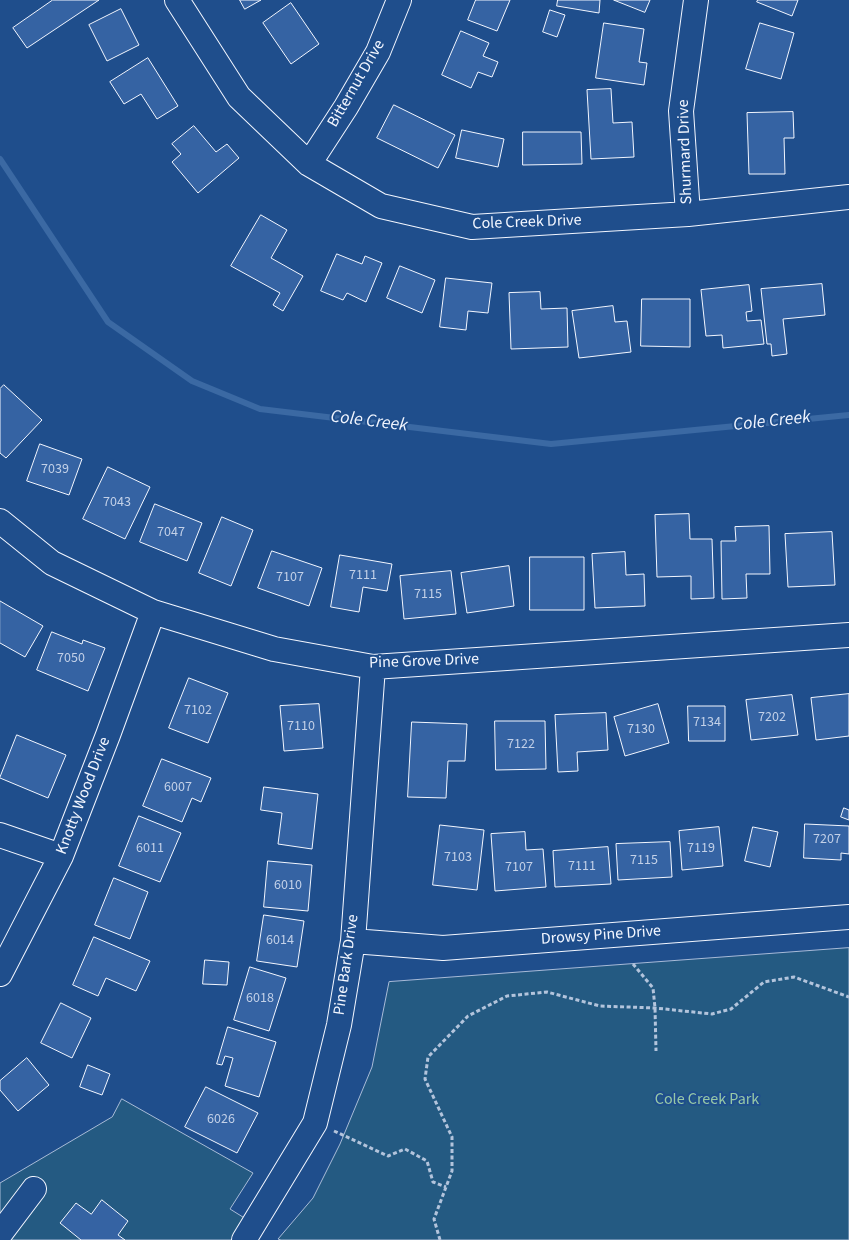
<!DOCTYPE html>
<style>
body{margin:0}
canvas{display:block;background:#1f4e8c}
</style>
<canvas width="849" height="1240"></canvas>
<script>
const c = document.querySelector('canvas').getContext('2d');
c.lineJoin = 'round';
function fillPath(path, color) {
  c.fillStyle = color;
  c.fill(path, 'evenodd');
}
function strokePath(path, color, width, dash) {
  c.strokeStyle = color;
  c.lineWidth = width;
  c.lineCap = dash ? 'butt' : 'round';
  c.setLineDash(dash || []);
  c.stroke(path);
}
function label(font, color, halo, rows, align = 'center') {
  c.font = font + ' "Source Sans 3",sans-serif';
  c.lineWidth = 4;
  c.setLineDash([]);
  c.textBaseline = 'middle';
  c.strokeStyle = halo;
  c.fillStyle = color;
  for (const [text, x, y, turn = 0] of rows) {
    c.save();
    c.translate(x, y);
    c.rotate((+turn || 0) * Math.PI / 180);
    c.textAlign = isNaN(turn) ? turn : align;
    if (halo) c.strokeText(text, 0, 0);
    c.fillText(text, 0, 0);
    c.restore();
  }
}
const green = new Path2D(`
 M849,948V1240H281L278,1239L313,1198L340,1144L372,1067L389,982Z
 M122,1099L253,1173L230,1209L254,1224L240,1240H0V1183L112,1117Z`);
fillPath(green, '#245a82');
strokePath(green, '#a8bbd7', 1);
strokePath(new Path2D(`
 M0,159L108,322L192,381L260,409L551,444L849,415`), '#3b69a3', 6);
const building = new Path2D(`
 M53,0H99L27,48L13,28Z
 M240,0H261L245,9Z
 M476,0H510L497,31L468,20Z
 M558,0H600L599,13L557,6Z
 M614,0H650L645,12Z
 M758,0H798L792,16L757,2Z
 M291,3L319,44L291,64L263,23Z
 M121,9L139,45L107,61L89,25Z
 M550,10L565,15L557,37L543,32Z
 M604,23L644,29L639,62L647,63L644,85L596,78Z
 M760,23L794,33L781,79L746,69Z
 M461,31L489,43L483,56L498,62L492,77L478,72L471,88L442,75Z
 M148,58L178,106L157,119L141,94L124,104L110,82Z
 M611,89L613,123L632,122L634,157L591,159L587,90Z
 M394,105L455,135L438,168L377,138Z
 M793,112L794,138H784L785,174H749L747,113Z
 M194,126L216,152L227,144L239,158L198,193L172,162L181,154L172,144Z
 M462,130L504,139L498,167L456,158Z
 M523,132H581L582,164L523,165Z
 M261,215L287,230L271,258L303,276L283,311L273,305L280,293L231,266Z
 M337,254L362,264L365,256L382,263L366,302L347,293L343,300L321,291Z
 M400,266L435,280L422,313L387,298Z
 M446,278L492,283L488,313L468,311L466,330L440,327Z
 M822,284L825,315L783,319L787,354L772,356L771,344H767L761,289Z
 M749,285L752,311L746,312L747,321L761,320L764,344L723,348L722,335L706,336L701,290Z
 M540,292L541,309L567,308L568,347L511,349L509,293Z
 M642,299H690V347L641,346Z
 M613,306L615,322L627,321L631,352L579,358L572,311Z
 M4,385L42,420L6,458L0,453V389Z
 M40,444L82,459L69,495L27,481Z
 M108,467L150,487L125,539L83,519Z
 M155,504L202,523L187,561L140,542Z
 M689,514L690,539H712L714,598L691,599V576L657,577L655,515Z
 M222,517L253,530L231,586L199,573Z
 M769,526L770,574H746L747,598L722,599L721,541H736L735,527Z
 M832,532L835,585L788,587L785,534Z
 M272,551L322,568L309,606L258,588Z
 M625,552L626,575L644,574L645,606L595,608L592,554Z
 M340,555L392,564L387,591L363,587L359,612L331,607Z
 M530,557H584V610H530Z
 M509,566L514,606L467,613L461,573Z
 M451,571L456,614L404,619L400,576Z
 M0,601L43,626L25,657L0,643Z
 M52,632L82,644L83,640L105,648L88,691L37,670Z
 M189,678L228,693L208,743L169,728Z
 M849,694V736L816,740L811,698Z
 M792,695L798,735L751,740L746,700Z
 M319,704L323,748L284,751L280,706Z
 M658,704L669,743L625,756L614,717Z
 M688,706H725V741H689Z
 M606,713L608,750L577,752L578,771L558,772L555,715Z
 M495,721H545L546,769L496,770Z
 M412,722L467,724L465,761H448L446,798L408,797Z
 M17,735L66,755L48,798L0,778Z
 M162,759L211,778L201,802L192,798L182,822L143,806Z
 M264,787L318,794L312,849L278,844L282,813L261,810Z
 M844,808L849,810V820L841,817Z
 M139,816L181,833L160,882L119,866Z
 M805,824L849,826V854L841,853V860L804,858Z
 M440,825L484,830L477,890L433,885Z
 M719,827L723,866L682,870L679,831Z
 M753,827L778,832L770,867L745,861Z
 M525,832L526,850L543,849L546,887L495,891L491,834Z
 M670,842L672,877L618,880L616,844Z
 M608,847L611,884L555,887L553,851Z
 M268,861L312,865L308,911L264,907Z
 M114,878L148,892L130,939L95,925Z
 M264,915L304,921L297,967L257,961Z
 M94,937L150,961L136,991L106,978L98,996L73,985Z
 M205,960L229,962L227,985L203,984Z
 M250,967L286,978L269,1031L234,1020Z
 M61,1003L91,1018L72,1058L41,1043Z
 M228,1027L276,1042L259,1097L225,1086L233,1058L225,1056L222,1065L217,1064Z
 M27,1058L49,1085L18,1111L0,1090V1081Z
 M88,1065L110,1074L102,1095L80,1087Z
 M206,1087L258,1113L237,1153L185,1127Z
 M102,1200L128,1221L118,1235L125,1240H81L60,1223L76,1203L91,1214Z`);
fillPath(building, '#3563a3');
strokePath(building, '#f2f6ff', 1);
const minor = new Path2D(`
 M177,0L239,97L309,164L381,206L472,227L688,214L849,197
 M309,164L346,107L378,52L399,0
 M688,214L681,111L696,0
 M0,521L52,563L153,612L274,649L373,667L849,635
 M0,835L61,856
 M353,941L443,948L849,917
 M0,974L61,856L108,735L153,612
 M0,1234L34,1189
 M244,1240L315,1123L339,1025L353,941L373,667`);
strokePath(minor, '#f2f6ff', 26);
strokePath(new Path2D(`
 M633,964L653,988L655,1008L656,1051
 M334,1131L388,1156L405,1149L427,1161L433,1182L446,1187
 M440,1240L434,1219L452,1171V1137L425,1079L428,1057L468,1016L507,996L547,992L600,1006L655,1008L712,1014L731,1009L764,982L794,977L849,997`), '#b3c4dc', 3, [4, 2.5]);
strokePath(minor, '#1f4e8c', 24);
label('14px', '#c3d1e8', null, [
 ["7039",55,470],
 ["7043",117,503],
 ["7047",171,533],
 ["7111",363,576],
 ["7107",290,578],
 ["7115",428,595],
 ["7050",71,659],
 ["7102",198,711],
 ["7202",772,718],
 ["7134",707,723],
 ["7110",301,727],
 ["7130",641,730],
 ["7122",521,745],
 ["6007",178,788],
 ["7207",827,840],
 ["6011",150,849],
 ["7119",701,849],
 ["7103",458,858],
 ["7115",644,861],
 ["7111",582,867],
 ["7107",519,868],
 ["6010",288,886],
 ["6014",280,941],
 ["6018",260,999],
 ["6026",221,1120]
]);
label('16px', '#f2f6ff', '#1f4e8c', [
 ["Bitternut Drive",357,84,-60],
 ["Shurmard Drive",686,152,-92],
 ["Cole Creek Drive",527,223,-2],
 ["Pine Grove Drive",424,662,-2],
 ["Knotty Wood Drive",84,796,-69],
 ["Drowsy Pine Drive",601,936,-4],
 ["Pine Bark Drive",347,965,-82]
]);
label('16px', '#97c8a6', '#1f4e8c', [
 ["Cole Creek Park",707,1100]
]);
label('italic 18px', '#f2f6ff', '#1f4e8c', [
 ["Cole Creek",369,422,7],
 ["Cole Creek",772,422,-6]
]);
</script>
